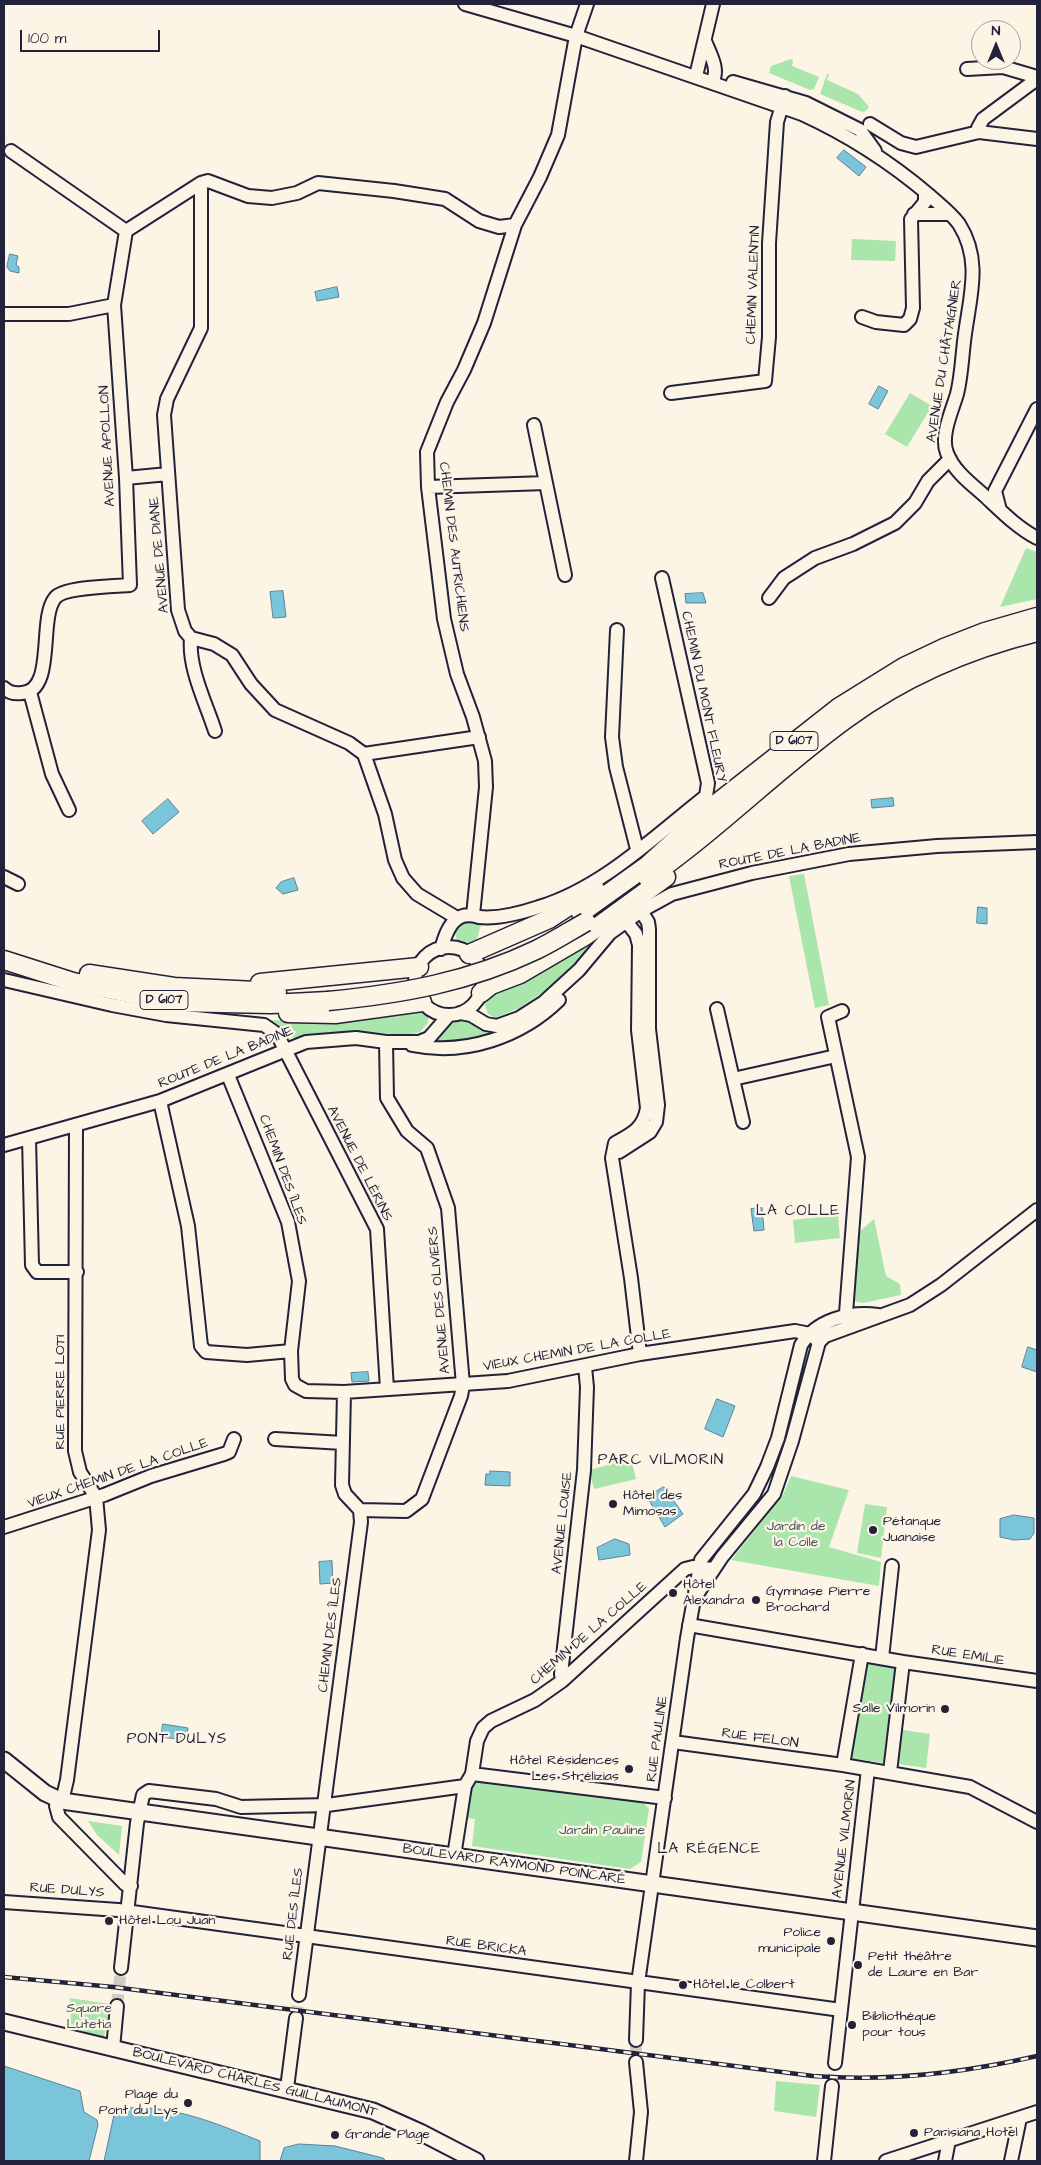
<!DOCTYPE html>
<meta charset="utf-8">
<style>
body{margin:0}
#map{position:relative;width:1041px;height:2165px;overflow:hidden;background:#fcf5e5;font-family:"Architects Daughter",sans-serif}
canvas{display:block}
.frame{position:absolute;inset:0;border:5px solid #22223b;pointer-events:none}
.north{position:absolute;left:971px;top:20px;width:50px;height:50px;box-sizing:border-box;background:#fcf5e5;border:1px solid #a5a1a1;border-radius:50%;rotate:0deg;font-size:14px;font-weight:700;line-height:20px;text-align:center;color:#22223b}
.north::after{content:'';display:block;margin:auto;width:18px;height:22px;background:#22223b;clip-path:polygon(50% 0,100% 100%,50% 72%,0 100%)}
.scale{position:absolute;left:20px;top:30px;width:140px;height:22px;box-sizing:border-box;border:2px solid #22223b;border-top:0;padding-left:6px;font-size:15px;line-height:18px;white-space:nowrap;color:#22223b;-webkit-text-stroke:4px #fcf5e5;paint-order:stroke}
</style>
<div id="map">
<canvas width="1041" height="2165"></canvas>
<div class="frame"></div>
<div class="north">N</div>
<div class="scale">100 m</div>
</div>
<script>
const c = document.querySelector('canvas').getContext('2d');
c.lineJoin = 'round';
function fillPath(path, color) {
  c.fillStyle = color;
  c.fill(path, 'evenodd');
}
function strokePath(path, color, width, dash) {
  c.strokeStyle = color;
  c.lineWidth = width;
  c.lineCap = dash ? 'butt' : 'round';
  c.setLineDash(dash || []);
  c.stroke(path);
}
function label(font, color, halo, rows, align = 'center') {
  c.font = font + ' "Architects Daughter",sans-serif';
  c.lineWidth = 4.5;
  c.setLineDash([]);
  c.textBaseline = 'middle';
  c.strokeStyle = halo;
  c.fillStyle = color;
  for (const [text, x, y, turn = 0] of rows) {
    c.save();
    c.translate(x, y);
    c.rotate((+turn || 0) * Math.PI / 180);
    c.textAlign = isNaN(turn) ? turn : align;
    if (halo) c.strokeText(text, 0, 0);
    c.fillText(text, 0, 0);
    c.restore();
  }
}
fillPath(new Path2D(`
 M791,59L793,60L792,66L819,77L814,89L810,90L769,73L771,66Z
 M827,74H829L827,80L858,94L869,107L866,111L862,112L820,94Z
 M852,239L896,241L895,261L851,260Z
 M910,393L932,406L907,447L885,434Z
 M1026,548L1037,552V599L1000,607Z
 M804,874L829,1005L815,1008L789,876Z
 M483,918L475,946H465L457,940L455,933L464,922Z
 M595,938L558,982L519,1008L495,1018L488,1014L484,1003L491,992Z
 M416,1009L428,1015V1023L420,1032L408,1035L348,1031L314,1034L295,1039L271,1020L309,1021Z
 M450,1018H457L502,1030L486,1040L431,1044L441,1036Z
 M838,1215L840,1238L795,1243L793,1220Z
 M874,1219L886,1276L900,1284L901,1295L863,1303L852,1301L857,1234Z
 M631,1459L636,1479L594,1489L589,1470Z
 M791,1476L849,1490L829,1547L881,1562L879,1586L731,1560L783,1495Z
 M865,1504L887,1507L881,1558L857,1553Z
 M865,1660L896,1665L883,1763L849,1758Z
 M903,1730L930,1734L926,1768L899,1764Z
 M482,1779L643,1802L649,1809L641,1862L630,1869L472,1846L475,1819L466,1818L470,1787Z
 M88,1821L122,1826L119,1855L97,1835Z
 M70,1998L110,2004L104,2037L71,2028Z
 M776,2081L820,2085L816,2117L774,2111Z`), '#aae5ab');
const water = new Path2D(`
 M844,150L866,167L859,176L837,158Z
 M10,254L18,256L16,265L19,267V273L10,271L7,267Z
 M337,287L339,297L317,301L315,292Z
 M879,386L888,391L878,409L869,404Z
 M283,591L286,617L273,618L270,592Z
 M703,593L706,603H686L685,594Z
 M893,798L894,806L872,808L871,800Z
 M168,799L179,812L153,834L142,821Z
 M294,878L298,890L283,894L276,888L281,882Z
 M978,907L987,908V924L977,923Z
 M762,1208L764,1230L754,1231L751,1209Z
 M1028,1347L1037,1350V1372L1022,1367Z
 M368,1372L369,1381L352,1382L351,1373Z
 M717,1399L735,1406L723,1437L705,1429Z
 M490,1471L510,1472V1486L485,1485L486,1474H490Z
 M664,1487L683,1514L665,1527L647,1497Z
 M1014,1515L1034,1518V1533L1030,1539L1014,1540L1000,1537V1519Z
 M615,1539L629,1544L630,1555L599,1560L597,1548Z
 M332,1561L333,1583L320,1584L319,1562Z
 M163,1724L188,1728L186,1740L161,1737Z
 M4,2066L80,2091L84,2112L97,2120L98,2125L89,2161H4Z
 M128,2108C174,2105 218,2124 260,2141V2161H104L114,2115Z
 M299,2144L335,2146L383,2158L386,2161H280L284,2148Z`);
fillPath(water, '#7ac5d9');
strokePath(water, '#57849a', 1);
strokePath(new Path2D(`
 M117,2006L121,1968
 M296,2018L299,1995
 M636,2040V2062
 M832,2086L835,2063`), '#d0cbc3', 12, [12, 6]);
const minor = new Path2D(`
 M465,4L576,36L802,114C848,135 890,162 929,195C939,204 951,213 959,224C982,260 970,296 965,334C962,354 962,374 957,394C952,411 940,436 947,453C954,472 973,485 987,498C1003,513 1018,528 1037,538
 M705,41C710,54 720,70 712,82
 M967,69L1003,67L1037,77
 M696,76L713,4
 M733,82L806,103L860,130L875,151
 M870,124L901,143L916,147L979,132L1037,139
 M979,132L978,128L983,119L1037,79
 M11,151L126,231
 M201,183V328L167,399L164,415L178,610L185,631L191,638L214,644L232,655L251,684L275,710L349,743L364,754L385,814L395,860L403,878L417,894L457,918
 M914,214H950
 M4,314H69L114,305
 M862,317L876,322L904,325L910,319L913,308L911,219L925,202V192
 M671,393L765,381L769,337V243L777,122L785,96
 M534,425L565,575
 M126,478L168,474
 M428,487L546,483
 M1000,510L995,491L1037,409
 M769,598L784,578L815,558L853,544L895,523L915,503L928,481L950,459
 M617,630L612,737L616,767L637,849
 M191,638C188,668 206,703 215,731
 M4,688C9,693 15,694 22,693C56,691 38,619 55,598C63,587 115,586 130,585L126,478L114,305L126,231L201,183L208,181L248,196L272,198L297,193L318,183L394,191L445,199L479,221L499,227L515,225
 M30,692L52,774L69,810
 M364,754L479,737
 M4,877L18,884
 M473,915L486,787L485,761L473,717L457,674L444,619L428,487L427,452L447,402L464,370L484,323L515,225L540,177L558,135L576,36L587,4
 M626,921L636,934L639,945L638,1030L647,1108C644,1128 632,1134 615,1143L612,1158L631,1278L640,1354
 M415 981a34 34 0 1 1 68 0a34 34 0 1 1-68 0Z
 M441,949C444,939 448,925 457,919C463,914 472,915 479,917C497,919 521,913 539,907C602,888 655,836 706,796L708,783L662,578
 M4,980L112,1005L166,1015L264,1025L277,1034L377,1229L387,1389
 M717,1009L733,1079L836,1056
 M842,1011L828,1017L858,1157L846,1313L849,1324
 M460,1013L471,1015L486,1024L497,1026L519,1018L544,1002L579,970L610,933L641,911L672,894L752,873L849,854L937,846L1037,842
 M412,1045C465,1056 521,1037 559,1000
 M228,1075L288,1222L299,1281L291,1351L292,1379L295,1385L306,1391L344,1392L508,1381L640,1354L795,1331L810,1334L819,1342
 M733,1079L743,1122
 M160,1101L188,1226L201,1346L206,1352L247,1355L291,1351
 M29,1138L32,1265L37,1272H77
 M4,1145L160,1101L306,1042L356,1038L386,1042H419L429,1038L449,1015
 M619,1152L650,1132L656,1122L658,1105L649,1029V929L648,922L641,911
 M275,1439L343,1443
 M360,1510L406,1511L422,1499L461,1396L463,1385L448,1208L427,1148L407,1131L387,1098L386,1042
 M4,1527L104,1495L151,1476L224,1454L229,1452L234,1439
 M698,1593L722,1557L774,1494L792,1441L819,1342L825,1336L910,1305L941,1285L1037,1210
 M689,1625L903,1662L890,1772
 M862,1654L843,1765L970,1787L1037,1822
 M882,1658L892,1566
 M903,1662L1037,1681
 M562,1681L561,1674L584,1470L587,1387L585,1367
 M673,1742L843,1765
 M472,1774L665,1798
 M57,1799L56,1806L59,1817L125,1884L131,1886
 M62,1801L67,1780L99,1530L96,1497L80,1472L75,1451L76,1125
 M454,1856L465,1786
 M4,1902L118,1910L841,2010
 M121,1968L137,1823L143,1795L149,1791L216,1799L241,1807L327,1805L465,1786L472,1774L477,1741L483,1728L491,1721L535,1700L562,1681L685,1569L693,1567L714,1569
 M299,1995L361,1522L360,1510L345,1494L342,1485L344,1392
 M636,2040L638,1983L687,1638L701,1560L754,1494L767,1467L778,1438L801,1345C816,1320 850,1311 878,1315
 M113,2048L117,2006
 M835,2063L868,1769
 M287,2088L296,2018
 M636,2161L641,2112L636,2062
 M824,2161L832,2086
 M886,2161L1037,2112
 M945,2161L949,2140
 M1011,2161L1020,2118`);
const major = new Path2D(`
 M4,1760L45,1793L62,1801L1037,1938
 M4,2022L373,2111L420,2132L476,2161`);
const highway = new Path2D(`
 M648,878C717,830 777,769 846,719C903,677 968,649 1037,632
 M581,913L648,865L712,807L838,708L904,667L944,648L985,632L1037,617
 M469,954L549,919L595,889
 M4,960L73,982L173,1002L271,1004L328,1001
 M89,974L174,987L277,992
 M260,983L419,967
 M481,993L491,985L520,974L585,936L666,877
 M288,1013L335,1014L422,1002`);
strokePath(minor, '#22223b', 16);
strokePath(major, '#22223b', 19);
strokePath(highway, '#22223b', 21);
strokePath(minor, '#fcf5e5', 12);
strokePath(major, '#fcf5e5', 15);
strokePath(highway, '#fcf5e5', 18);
const rail = new Path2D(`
 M4,1977L113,1987L813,2076C890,2082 963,2073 1037,2056`);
strokePath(rail, '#22223b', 4.5);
strokePath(rail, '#fcf5e5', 2.5, [8]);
const highwayBridge = new Path2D(`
 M328,1001C401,994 469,982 536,950C553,942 570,931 586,922`);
strokePath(highwayBridge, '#22223b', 21, []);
strokePath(highwayBridge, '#fcf5e5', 18);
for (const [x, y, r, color] of [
 [613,1504,5,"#22223b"],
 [873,1530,5,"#22223b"],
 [673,1593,5,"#22223b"],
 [756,1600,5,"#22223b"],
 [945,1709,5,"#22223b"],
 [629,1769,5,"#22223b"],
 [109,1921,5,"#22223b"],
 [831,1941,5,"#22223b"],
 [858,1965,5,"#22223b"],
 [683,1985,5,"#22223b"],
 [852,2025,5,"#22223b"],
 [188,2103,5,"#22223b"],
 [914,2133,5,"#22223b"],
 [335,2135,5,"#22223b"]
]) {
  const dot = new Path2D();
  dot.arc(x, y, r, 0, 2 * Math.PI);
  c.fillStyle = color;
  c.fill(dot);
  strokePath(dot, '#fcf5e5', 2);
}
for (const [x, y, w] of [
 [794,741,48],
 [164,1000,48]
]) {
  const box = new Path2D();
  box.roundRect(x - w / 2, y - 9.5, w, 19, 4);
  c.fillStyle = '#fcf5e5';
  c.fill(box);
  strokePath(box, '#22223b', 1);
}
label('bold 12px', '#22223b', null, [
 ["D 6107",794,741],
 ["D 6107",164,1000]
]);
label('14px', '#22223b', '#fcf5e5', [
 ["CHEMIN VALENTIN",754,285,-88],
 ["AVENUE DU CHÂTAIGNIER",945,361,-81],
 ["AVENUE APOLLON",108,446,-93],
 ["CHEMIN DES AUTRICHIENS",453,547,83],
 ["AVENUE DE DIANE",160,555,-95],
 ["CHEMIN DU MONT FLEURY",703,697,78],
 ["ROUTE DE LA BADINE",790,852,-11],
 ["ROUTE DE LA BADINE",226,1058,-22],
 ["AVENUE DE LÉRINS",359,1164,63],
 ["CHEMIN DES ÎLES",282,1170,70],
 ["AVENUE DES OLIVIERS",440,1300,-95],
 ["VIEUX CHEMIN DE LA COLLE",577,1351,-10],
 ["RUE PIERRE LOTI",61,1392,-90],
 ["VIEUX CHEMIN DE LA COLLE",118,1474,-19],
 ["AVENUE LOUISE",563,1523,-84],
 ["CHEMIN DE LA COLLE",589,1634,-41],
 ["CHEMIN DES ÎLES",331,1635,-83],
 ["RUE EMILIE",968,1656,9],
 ["RUE PAULINE",658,1739,-82],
 ["RUE FELON",760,1739,8],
 ["AVENUE VILMORIN",845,1839,-83],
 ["BOULEVARD RAYMOND POINCARÉ",514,1865,8],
 ["RUE DULYS",67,1891,4],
 ["RUE DES ÎLES",294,1914,-83],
 ["RUE BRICKA",486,1947,8],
 ["BOULEVARD CHARLES GUILLAUMONT",255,2083,14]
]);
label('14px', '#22223b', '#fcf5e5', [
 ["Hôtel des",623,1496],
 ["Mimosas",623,1512],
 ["Pétanque",883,1522],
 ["Juanaise",883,1538],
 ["Hôtel",683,1585],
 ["Alexandra",683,1601],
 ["Gymnase Pierre",766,1592],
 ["Brochard",766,1608],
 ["Salle Vilmorin",935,1709,"right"],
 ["Hôtel Résidences",619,1761,"right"],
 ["Les Strélizias",619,1777,"right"],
 ["Hôtel Lou Juan",119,1921],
 ["Police",821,1933,"right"],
 ["municipale",821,1949,"right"],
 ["Petit théâtre",868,1957],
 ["de Laure en Bar",868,1973],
 ["Hôtel le Colbert",693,1985],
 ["Bibliothèque",862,2017],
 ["pour tous",862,2033],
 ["Plage du",178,2095,"right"],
 ["Pont du Lys",178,2111,"right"],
 ["Parisiana Hotel",924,2133],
 ["Grande Plage",345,2135]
], 'left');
label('14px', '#445357', '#fcf5e5', [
 ["Jardin de",796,1527],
 ["la Colle",796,1543],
 ["Jardin Pauline",602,1831],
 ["Square",89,2009],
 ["Lutetia",89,2025]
]);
c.letterSpacing = '1px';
label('15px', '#22223b', '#fcf5e5', [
 ["LA COLLE",798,1212],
 ["PARC VILMORIN",661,1461],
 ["PONT DULYS",177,1740],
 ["LA RÉGENCE",709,1850]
]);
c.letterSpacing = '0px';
</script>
